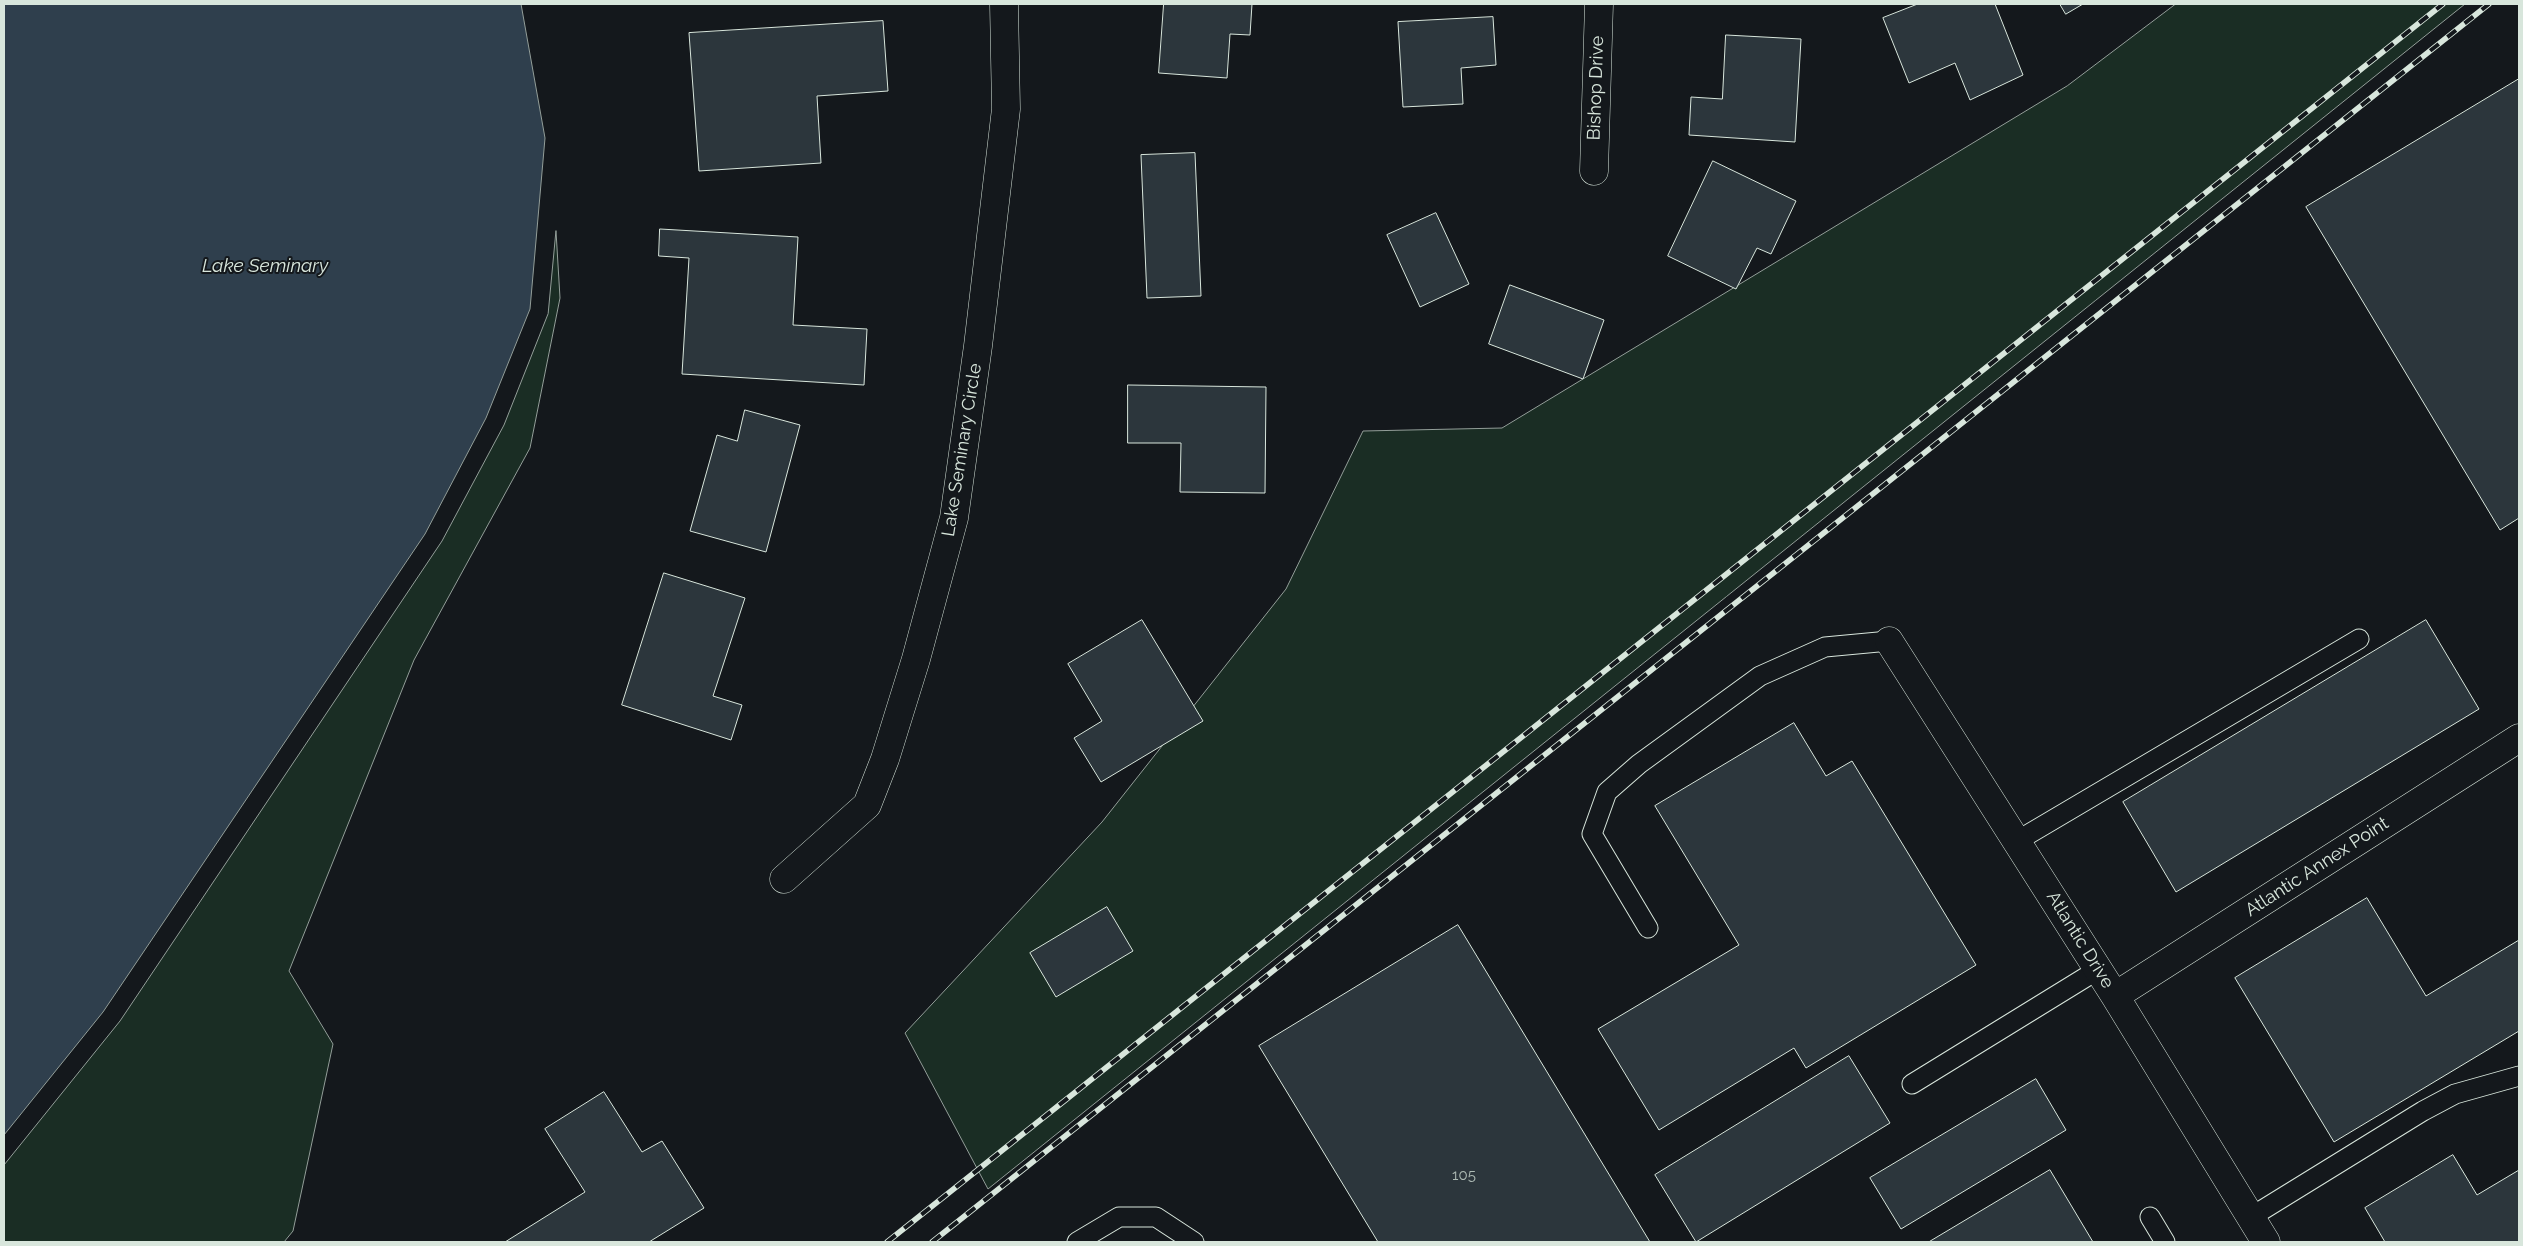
<!DOCTYPE html>
<style>
body{margin:0}
#map{position:relative;width:2523px;height:1246px;overflow:hidden;background:#14181c;font-family:Raleway,sans-serif}
canvas{display:block}
.frame{position:absolute;inset:0;border:5px solid #d8e6dc;pointer-events:none}
</style>
<div id="map">
<canvas width="2523" height="1246"></canvas>
<div class="frame"></div>
</div>
<script>
const c = document.querySelector('canvas').getContext('2d');
c.lineJoin = 'round';
function fillPath(path, color) {
  c.fillStyle = color;
  c.fill(path, 'evenodd');
}
function strokePath(path, color, width, dash) {
  c.strokeStyle = color;
  c.lineWidth = width;
  c.lineCap = dash ? 'butt' : 'round';
  c.setLineDash(dash || []);
  c.stroke(path);
}
function label(font, color, halo, rows, align = 'center') {
  c.font = font + ' Raleway,sans-serif';
  c.lineWidth = 4;
  c.setLineDash([]);
  c.textBaseline = 'middle';
  c.strokeStyle = halo;
  c.fillStyle = color;
  for (const [text, x, y, turn = 0] of rows) {
    c.save();
    c.translate(x, y);
    c.rotate((+turn || 0) * Math.PI / 180);
    c.textAlign = isNaN(turn) ? turn : align;
    if (halo) c.strokeText(text, 0, 0);
    c.fillText(text, 0, 0);
    c.restore();
  }
}
const green = new Path2D(`
 M2176,4H2465L988,1189L905,1033L1102,822L1286,589L1363,431L1502,428L2067,86Z
 M556,231L560,298L530,448L414,660L289,971L333,1044L293,1231L284,1242H4V1165L120,1021L442,541L504,425L548,314Z`);
fillPath(green, '#1a2d24');
strokePath(green, '#939e99', 1);
const water = new Path2D(`
 M4,4H521L545,138L530,309L486,418L425,534L103,1012L4,1135Z`);
fillPath(water, '#2f3f4d');
strokePath(water, '#939e99', 1);
const building = new Path2D(`
 M1164,4H1252L1250,35L1230,34L1227,78L1159,73Z
 M1918,4H1995L2023,75L1970,100L1955,63L1909,83L1883,18Z
 M2060,4H2083L2066,14Z
 M1493,17L1496,65L1461,68L1463,104L1403,107L1398,22Z
 M883,21L888,91L817,96L821,163L699,171L689,33Z
 M1726,35L1801,39L1795,142L1689,135L1691,97L1722,99Z
 M2519,79V518L2500,530L2306,207Z
 M1195,153L1201,296L1147,298L1141,155Z
 M1713,161L1796,201L1771,254L1757,248L1736,289L1668,256Z
 M1436,213L1469,284L1420,307L1387,235Z
 M660,229L798,237L793,325L867,329L864,385L682,374L689,258L659,256Z
 M1510,285L1604,320L1583,379L1489,344Z
 M1128,385L1266,387L1265,493L1180,492L1181,443H1128Z
 M745,410L800,425L766,552L690,531L717,435L737,441Z
 M664,573L745,598L713,696L742,705L731,740L622,705Z
 M1142,620L1203,721L1101,782L1074,738L1102,721L1068,664Z
 M2426,620L2479,709L2176,892L2123,802Z
 M1794,723L1826,776L1852,761L1976,965L1806,1068L1794,1048L1659,1130L1598,1029L1739,945L1655,806Z
 M2367,898L2426,996L2519,940V1031L2334,1142L2235,978Z
 M1107,907L1133,951L1056,997L1030,953Z
 M1458,925L1650,1242H1378L1259,1046Z
 M1849,1056L1890,1123L1696,1242L1655,1175Z
 M2036,1079L2066,1130L1901,1229L1870,1178Z
 M604,1092L642,1152L662,1141L704,1208L649,1242H505L585,1192L545,1129Z
 M2453,1155L2477,1195L2519,1170V1242H2385L2365,1208Z
 M2050,1170L2093,1242H1929Z`);
fillPath(building, '#2c363c');
strokePath(building, '#d8e6dc', 1);
const service = new Path2D(`
 M2017,841L2359,639
 M1648,928L1592,834L1607,792L1639,764L1760,676L1825,647L1889,641
 M1912,1084L2099,969
 M2150,1217L2165,1242
 M2251,1217L2423,1111L2455,1094L2519,1076
 M1077,1242L1119,1217H1156L1194,1242`);
const minor = new Path2D(`
 M1594,171L1599,4
 M1889,641L2115,996L2266,1242
 M784,879L867,805L885,759L916,659L954,518L978,346L1006,109L1004,4
 M2115,996L2519,738`);
strokePath(service, '#d8e6dc', 21);
strokePath(minor, '#d8e6dc', 29);
strokePath(service, '#14181c', 19);
strokePath(minor, '#14181c', 28);
const rail = new Path2D(`
 M887,1242L2443,4
 M932,1242L2489,4`);
strokePath(rail, '#d8e6dc', 5.5);
strokePath(rail, '#14181c', 4, [11]);
label('15px', '#adbab4', null, [
 ["105",1464,1175]
]);
label('18px', '#d8e6dc', '#14181c', [
 ["Bishop Drive",1596,88,-88],
 ["Lake Seminary Circle",962,450,-81],
 ["Atlantic Annex Point",2317,867,-33],
 ["Atlantic Drive",2080,940,58]
]);
label('italic 19px', '#d8e6dc', '#14181c', [
 ["Lake Seminary",265,266]
]);
</script>
